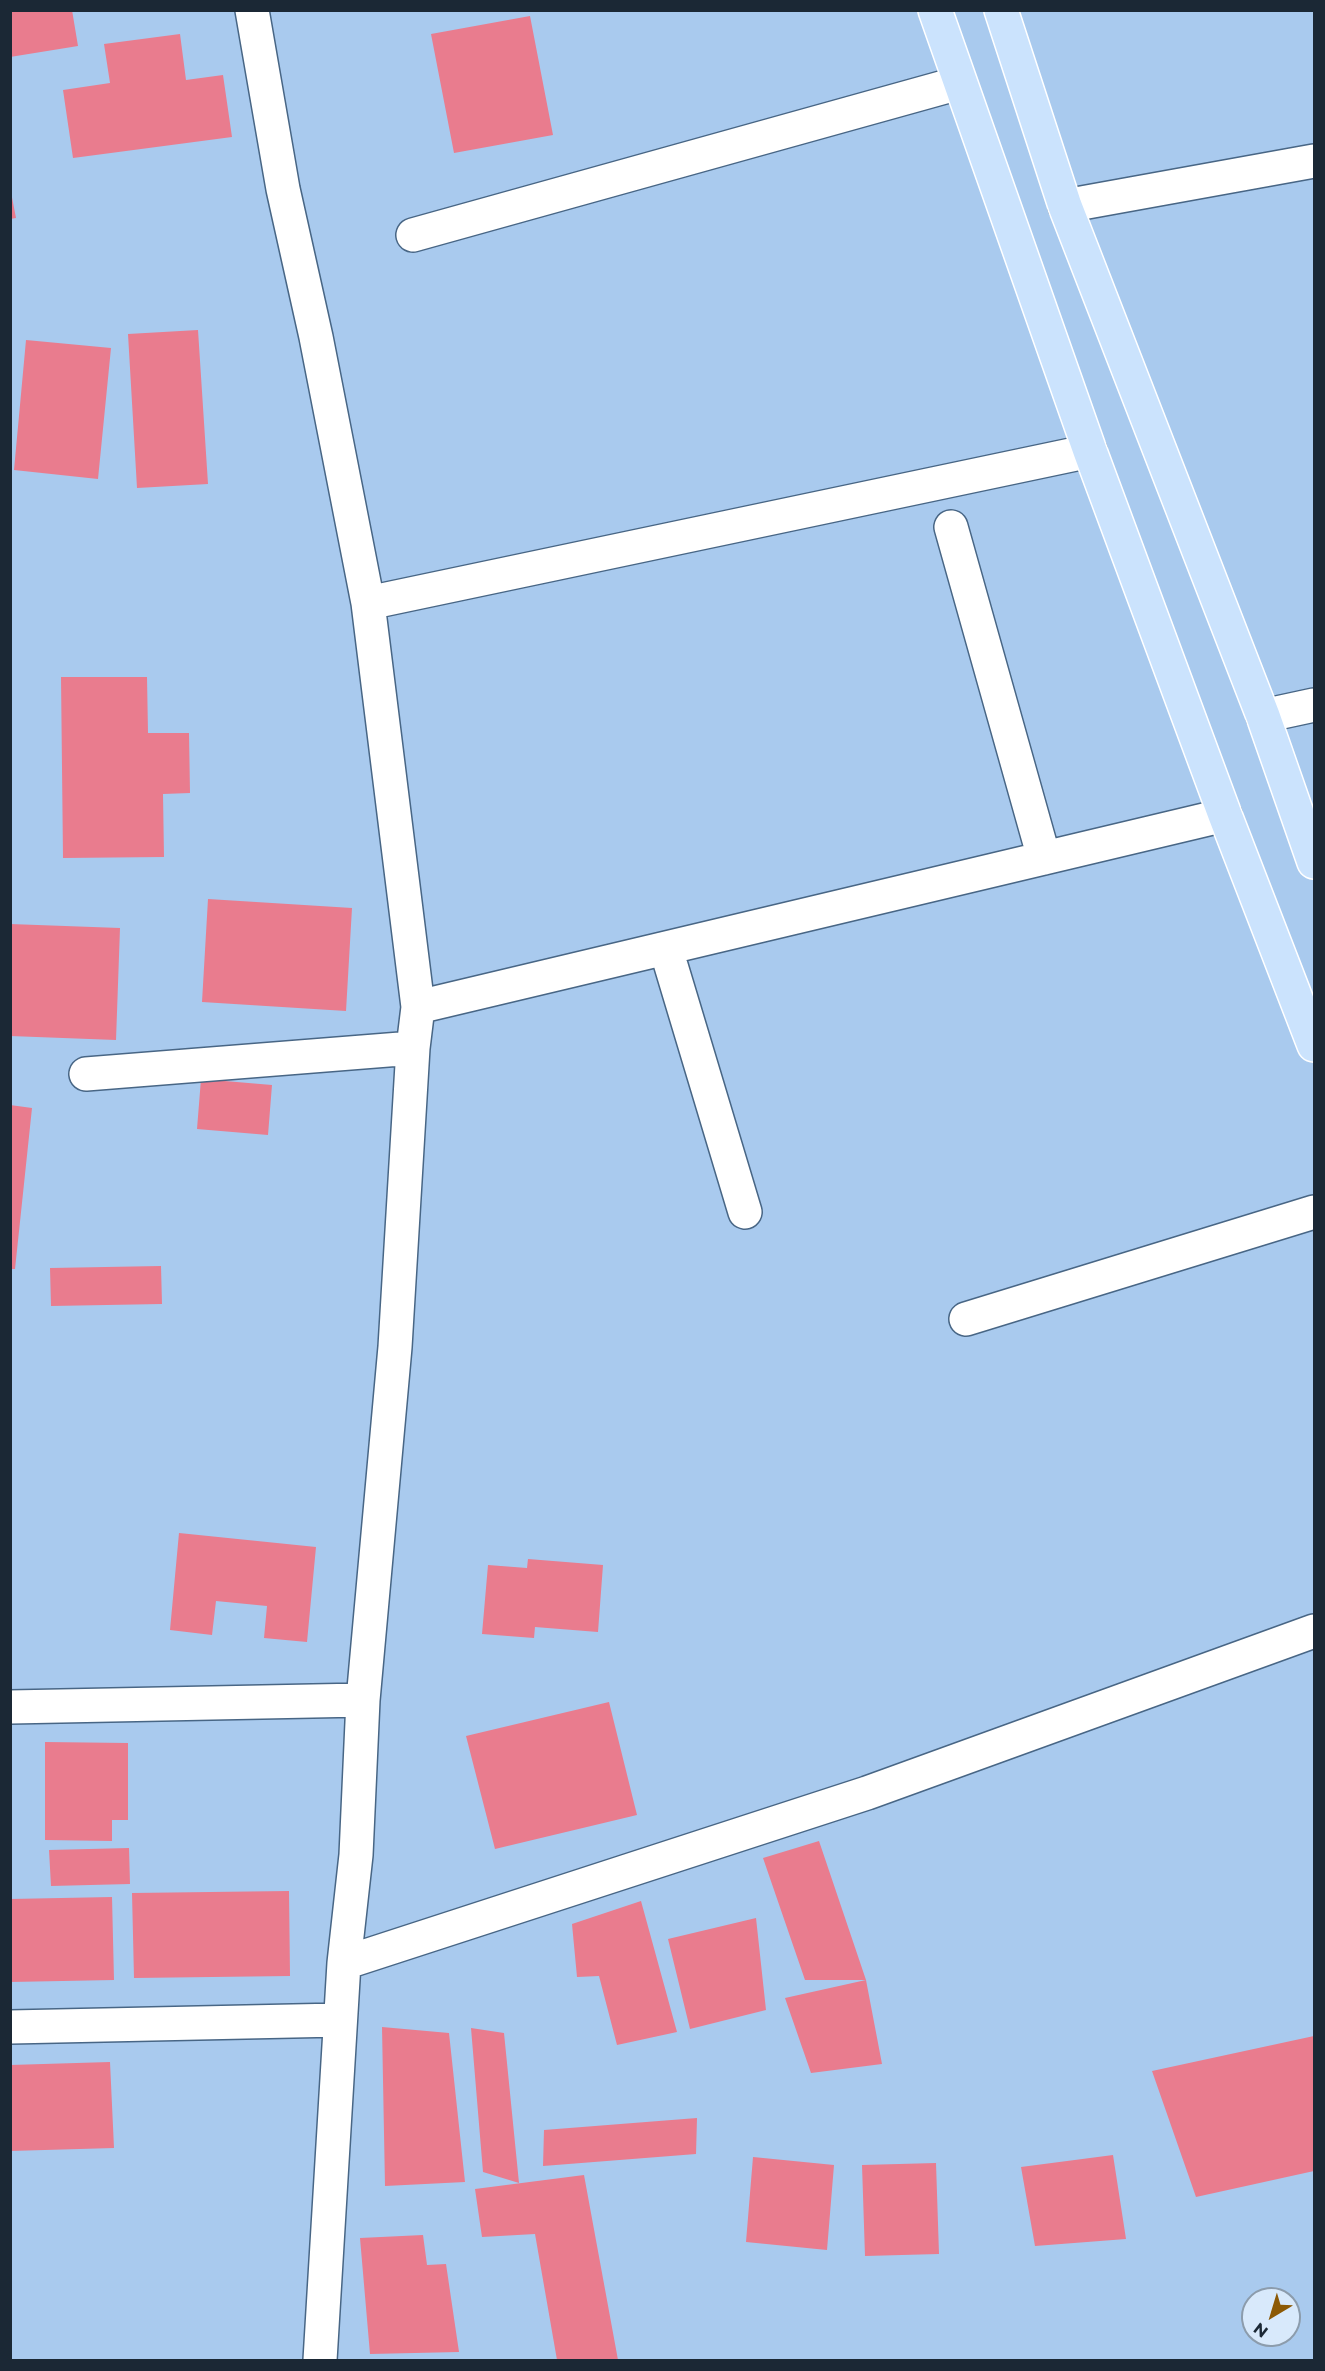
<!DOCTYPE html>
<style>
body{margin:0}
#map{position:relative;width:1325px;height:2371px;overflow:hidden;background:#a9caee;font-family:Montserrat,sans-serif}
canvas{display:block}
.frame{position:absolute;inset:0;border:12px solid #1b2835;pointer-events:none}
.north{position:absolute;left:1241px;top:2287px;width:60px;height:60px;box-sizing:border-box;background:#d8e9fb;border:2px solid #8c9cac;border-radius:50%;rotate:218deg;font-size:16px;font-weight:700;line-height:24px;text-align:center;color:#1b2835}
.north::after{content:'';display:block;margin:auto;width:21px;height:27px;background:#8c5905;clip-path:polygon(50% 0,100% 100%,50% 72%,0 100%)}
</style>
<div id="map">
<canvas width="1325" height="2371"></canvas>
<div class="frame"></div>
<div class="north">N</div>
</div>
<script>
const c = document.querySelector('canvas').getContext('2d');
c.lineJoin = 'round';
function fillPath(path, color) {
  c.fillStyle = color;
  c.fill(path, 'evenodd');
}
function strokePath(path, color, width, dash) {
  c.strokeStyle = color;
  c.lineWidth = width;
  c.lineCap = dash ? 'butt' : 'round';
  c.setLineDash(dash || []);
  c.stroke(path);
}
fillPath(new Path2D(`
 M10,10H72L78,46L10,57Z
 M530,16L553,135L454,153L431,34Z
 M180,34L186,80L223,75L232,137L73,158L63,90L110,83L104,44Z
 M10,187L16,218L10,219Z
 M198,330L208,484L137,488L128,334Z
 M26,340L111,348L98,479L14,470Z
 M61,677H147L148,733H189L190,793L163,794L164,857L63,858Z
 M208,899L352,908L346,1011L202,1002Z
 M10,924L120,928L116,1040L10,1036Z
 M201,1079L272,1085L268,1135L197,1129Z
 M10,1105L32,1108L15,1269H10Z
 M161,1266L162,1304L51,1306L50,1268Z
 M179,1533L316,1547L307,1642L264,1638L267,1606L216,1601L212,1635L170,1630Z
 M528,1559L603,1565L598,1632L535,1627L534,1638L482,1634L488,1565L527,1568Z
 M609,1702L637,1815L495,1849L466,1736Z
 M45,1742L128,1743V1820H112V1841L45,1840Z
 M819,1841L866,1980H805L763,1858Z
 M129,1848L130,1884L51,1886L49,1850Z
 M289,1891L290,1976L134,1978L132,1893Z
 M112,1897L114,1980L10,1982V1899Z
 M641,1901L677,2032L617,2045L599,1976L577,1977L572,1924Z
 M756,1918L766,2010L690,2029L668,1939Z
 M866,1980L882,2064L811,2073L785,1998Z
 M382,2027L449,2033L465,2182L385,2186Z
 M471,2028L504,2033L519,2183L483,2172Z
 M1314,2036V2171L1196,2197L1152,2071Z
 M110,2062L114,2148L10,2151V2065Z
 M697,2118L696,2154L543,2166L544,2130Z
 M1113,2155L1126,2239L1035,2246L1021,2167Z
 M753,2157L834,2165L827,2250L746,2242Z
 M936,2163L939,2254L865,2256L862,2165Z
 M584,2175L618,2360H557L535,2234L482,2237L475,2189Z
 M423,2235L427,2265L446,2264L459,2352L370,2354L360,2238Z`), '#e97c8e');
const minor = new Path2D(`
 M252,10L283,189L316,337L368,603L418,1007L413,1048L395,1347L363,1700L356,1855L344,1963L320,2360
 M1065,206L1314,161
 M413,235L959,83
 M951,527L1044,858
 M368,603L1090,451
 M1263,716L1314,705
 M666,949L745,1212
 M418,1007L1225,815
 M86,1074L413,1048
 M966,1319L1314,1212
 M10,1707L363,1700
 M344,1963L867,1793L1314,1631
 M10,2027L340,2020`);
const major = new Path2D(`
 M935,10L1090,451L1225,815L1314,1045
 M1001,10L1065,206L1263,716L1314,862`);
strokePath(minor, '#486685', 36);
strokePath(major, '#fff', 36);
strokePath(minor, '#fff', 33);
strokePath(major, '#cbe3fd', 33);
</script>
